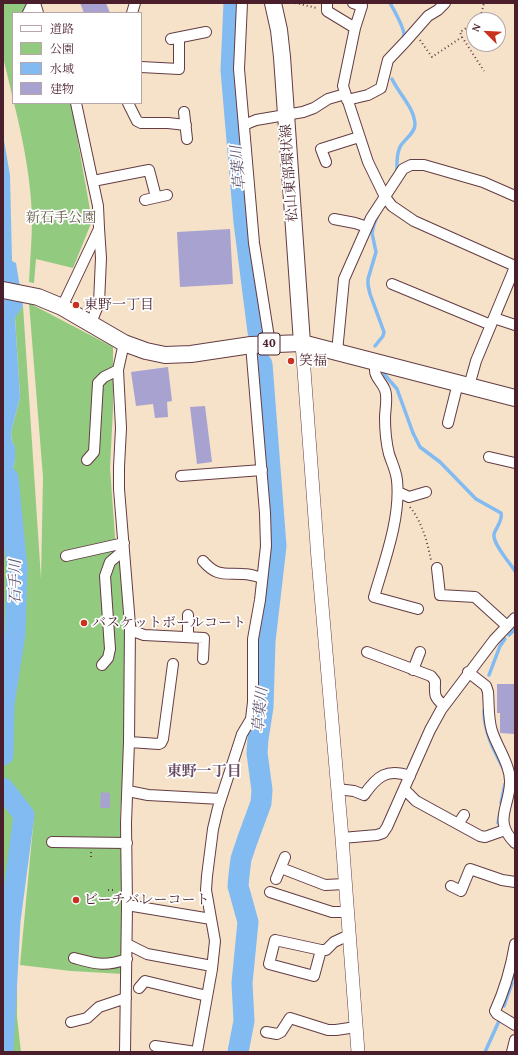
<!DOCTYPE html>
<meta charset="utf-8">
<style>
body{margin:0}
#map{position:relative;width:518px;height:1055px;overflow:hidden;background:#f5e2c9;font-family:"Gentium Book Plus","Noto Serif JP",serif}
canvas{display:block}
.frame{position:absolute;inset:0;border:4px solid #4a1f2b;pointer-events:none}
.legend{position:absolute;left:12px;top:12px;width:130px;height:92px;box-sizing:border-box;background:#fff;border:1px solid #b7a5aa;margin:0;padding:5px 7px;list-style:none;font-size:12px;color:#4a1f2b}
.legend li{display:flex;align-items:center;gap:8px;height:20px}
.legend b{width:20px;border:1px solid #b7a5aa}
.north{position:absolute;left:466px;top:12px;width:40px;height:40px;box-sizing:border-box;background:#fff;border:1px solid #b7a5aa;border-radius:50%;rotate:294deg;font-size:11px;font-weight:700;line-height:16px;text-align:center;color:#4a1f2b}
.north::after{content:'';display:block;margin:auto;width:14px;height:18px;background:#c8321e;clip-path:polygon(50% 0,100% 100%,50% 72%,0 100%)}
</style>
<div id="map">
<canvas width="518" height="1055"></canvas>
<div class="frame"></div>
<ul class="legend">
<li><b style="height:5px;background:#fff"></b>道路</li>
<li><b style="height:11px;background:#92cb7f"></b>公園</li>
<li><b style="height:11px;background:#82baf2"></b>水域</li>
<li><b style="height:11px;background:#a8a2d1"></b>建物</li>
</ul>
<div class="north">N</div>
</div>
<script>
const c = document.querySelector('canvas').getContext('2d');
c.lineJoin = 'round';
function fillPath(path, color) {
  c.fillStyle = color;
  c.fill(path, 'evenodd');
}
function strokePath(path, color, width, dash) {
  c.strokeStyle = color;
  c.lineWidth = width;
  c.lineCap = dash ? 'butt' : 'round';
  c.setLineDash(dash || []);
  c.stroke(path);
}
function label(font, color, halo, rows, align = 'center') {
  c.font = font + ' "Gentium Book Plus","Noto Serif JP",serif';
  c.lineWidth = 3.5;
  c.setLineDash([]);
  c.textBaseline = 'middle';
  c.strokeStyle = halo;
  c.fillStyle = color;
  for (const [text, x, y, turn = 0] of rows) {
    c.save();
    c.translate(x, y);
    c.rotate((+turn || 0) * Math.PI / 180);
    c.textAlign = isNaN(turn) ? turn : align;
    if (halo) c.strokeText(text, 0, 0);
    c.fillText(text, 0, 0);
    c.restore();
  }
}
fillPath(new Path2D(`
 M3,3H27L30,13H13V99L3,57Z
 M14,103H71L92,221L73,268L36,259L34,283L29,282C30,261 32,239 32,218C31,179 23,140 14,103Z
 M29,303L113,347V409L110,468L115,537L122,579L126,624L125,738L120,816L124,974L71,971L20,965L34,816L17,925V1017L21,1052H6V1025L3,1037V461L11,505L12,473L15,460V447L12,442L11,433L20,397L15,317L23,306L41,579L43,477Z`), '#92cb7f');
fillPath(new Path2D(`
 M3,135L10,175L12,261L16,263L23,306L15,318L20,397L11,433L12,442L15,447V460L12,473L11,506L6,498L3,461Z`), '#82baf2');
strokePath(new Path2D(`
 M390,3C394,10 403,26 404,34C404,36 402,39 402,40
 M392,79C399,94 414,107 415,124C415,134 404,139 400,147C396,155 397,164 397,172
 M375,346L383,336L384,332L370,294L368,285V279L376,252L372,233L374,224L378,215
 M384,374L397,389L413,433L420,447L440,462L476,499L501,513C503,521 496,527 494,534C492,543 510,563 515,571
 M509,635L515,629
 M489,675L500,646L505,639
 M484,710C484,732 493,749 503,768
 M501,803L505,784
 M498,823L500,813
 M513,979L515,971
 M504,1006L512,983
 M485,1052L499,1021`), '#82baf2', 3.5);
strokePath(new Path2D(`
 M234,3L231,70L244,222L258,332
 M3,755L4,704L15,634L17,568L8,478
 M3,788L24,815L10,921L3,1052
 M238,1052L244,1021L242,983L248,922L238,886L239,875L241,859L247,841L261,803L262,790L257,753L258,739L263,707L265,641L276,546L262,364`), '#82baf2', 21);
fillPath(new Path2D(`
 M80,3H106L110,13H84Z
 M230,229L233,284L180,287L177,232Z
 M168,367L172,401L167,402L168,417L155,418L153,404L136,406L131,372Z
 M205,406L212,462L197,464L190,407Z
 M497,684H515V734L500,733V713H497Z
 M101,792L110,793V808H100Z`), '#a8a2d1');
const minor = new Path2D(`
 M35,3L38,13
 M242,3L239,69L254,243L270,344
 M327,3V11L355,28L343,86L368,162L385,197L392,206L414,221L515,266
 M353,3L362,6L355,28
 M28,13L33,3
 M132,13L135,3
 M171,39L206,32
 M141,67L179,69V38
 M347,100L368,95L381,88L388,60L406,41L428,16L438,10L445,3
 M76,103L98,206L99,228L101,258L99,303L91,323
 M128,103L137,121L141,123H168L186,125
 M184,112L187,139
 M244,125L256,120L303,112L314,108L328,99L345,94
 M326,162L321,149L359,137
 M93,181L149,170L156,197
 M145,200L167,195
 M334,219L355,223L367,227
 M392,284L491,325
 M62,307L99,229
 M494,318L515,325
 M124,343L118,370L121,428L119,467V489L130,625L129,742L126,823L127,905L125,1052
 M337,352L344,279L371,218L403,169L411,165H424L483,182L515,196
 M376,362C372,377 380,378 385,390C388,398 385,409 385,418C385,430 386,442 389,454C392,463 396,471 397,480C401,518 384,562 374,597L418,609
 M469,386L476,361L515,267
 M448,423L458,383
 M489,457L515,463
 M87,460L94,452L98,383L104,377L118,370
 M181,476L262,470
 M398,492L409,497L426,492
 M66,556L124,543
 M203,561C217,577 224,573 243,574C250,574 256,576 262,578
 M437,568L440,595L475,597L507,626
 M130,630L144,635L204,638L203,659
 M188,637V615
 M367,652L431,676L435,681C435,695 433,696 444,706
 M102,665L108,658L110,649L105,576L110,562L124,550
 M413,670L420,652
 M468,672L486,686L488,692C489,704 488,719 492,731C497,747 511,766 510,783C509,808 493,821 515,843
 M129,742L159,744L161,743L163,739L173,664
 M337,789L354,791L364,795C377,776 387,768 410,776
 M404,789L416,801L480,836L485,837L505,830
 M128,791L148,795L221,799
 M458,824L464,815
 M342,838L377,835L383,833L387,827L430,730L441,710L494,640L515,618
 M52,842L127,843
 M281,868L325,885L345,884
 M276,879L285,857
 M451,886L461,891L470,869L502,880L515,882
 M270,892L332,912H347
 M127,905L211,919
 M127,944L147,954L212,966
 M515,944C511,968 505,989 495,1011L497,1014L515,1025
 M321,950L314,976L269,964L275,940L321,950H326L334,942L349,935
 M74,958C97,964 104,967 127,959
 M139,988L145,981L207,996
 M71,1022L87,1018L99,1007L126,998
 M266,1032L277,1034L281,1032L290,1018L328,1030H336L356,1027
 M155,1046L196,1052
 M197,1052L212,969L215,941L206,890L207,876L213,829L218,808L242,734L251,719L253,702V639L260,600L266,546L265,513L251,345
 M512,1052L515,1040`);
const tertiary = new Path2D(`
 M302,343L318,559L342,838L358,1052`);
const primary = new Path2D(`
 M273,3L279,30L282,57L302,343
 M3,290L38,297L62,307L124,343L146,351L165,355L191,354L251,345L302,343L515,398`);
strokePath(minor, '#643c43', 12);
strokePath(tertiary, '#643c43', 14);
strokePath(primary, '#643c43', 18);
strokePath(new Path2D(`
 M295,3L317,8
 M478,20L481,15L484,3
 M462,37L484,71
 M420,40L432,57L462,37L460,32L474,23
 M410,507C422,522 427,541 431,560
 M91,852V858
 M108,890H116`), '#643c43', 2, [1, 3]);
strokePath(minor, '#fff', 10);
strokePath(tertiary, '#fff', 13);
strokePath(primary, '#fff', 16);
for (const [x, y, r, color] of [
 [76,305,4,"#c8321e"],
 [291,361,4,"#c8321e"],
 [84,623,4,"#c8321e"],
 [76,900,4,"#c8321e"]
]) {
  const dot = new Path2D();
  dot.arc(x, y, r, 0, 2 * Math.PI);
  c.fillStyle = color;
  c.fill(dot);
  strokePath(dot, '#fff', 1.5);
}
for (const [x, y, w] of [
 [269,344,22]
]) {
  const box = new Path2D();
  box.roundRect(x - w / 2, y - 11, w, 22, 3);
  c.fillStyle = '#fff';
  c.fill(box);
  strokePath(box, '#4a1f2b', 1);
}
label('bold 13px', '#4a1f2b', null, [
 ["40",269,344]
]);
label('14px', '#4a1f2b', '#fff', [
 ["松山東部環状線",290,173,-94]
]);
label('14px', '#635b48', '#fff', [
 ["新石手公園",61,218]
]);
label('14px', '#4a1f2b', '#fff', [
 ["東野一丁目",84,305],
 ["笑福",299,361],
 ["バスケットボールコート",92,623],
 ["ビーチバレーコート",84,900]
], 'left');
label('italic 15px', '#5e5571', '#fff', [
 ["草葉川",239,168,-95],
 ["石手川",16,582,-90],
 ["草葉川",261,710,-85]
]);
label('bold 15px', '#6b4d65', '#fff', [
 ["東野一丁目",204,772]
]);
</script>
